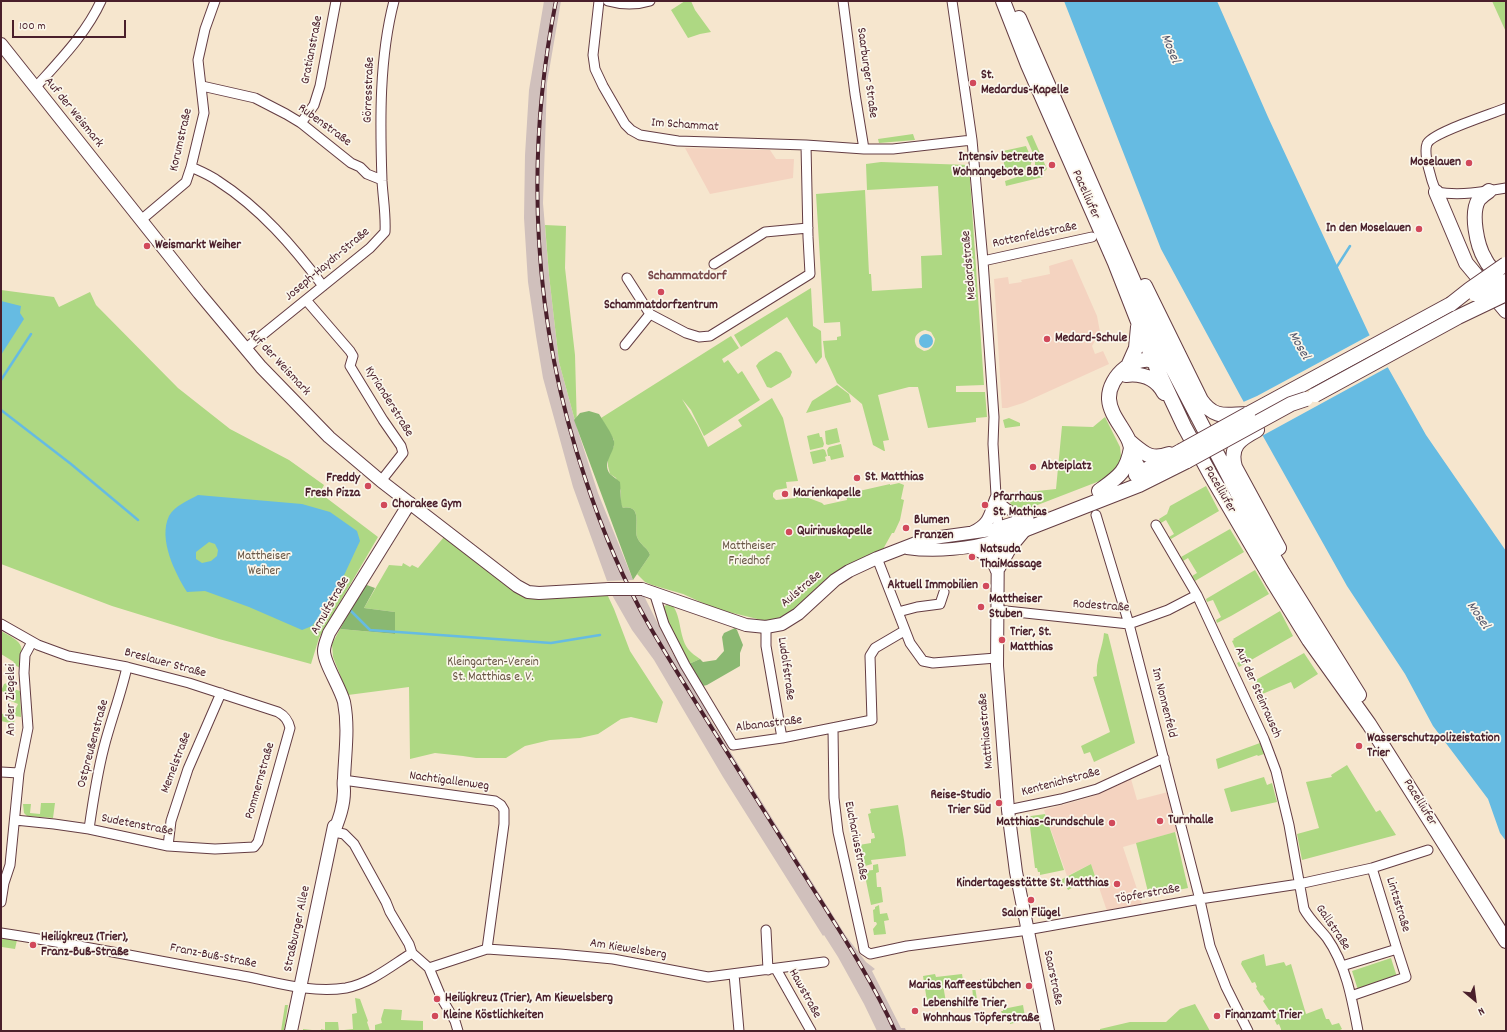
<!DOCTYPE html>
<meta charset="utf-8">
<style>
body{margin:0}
#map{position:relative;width:1507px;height:1032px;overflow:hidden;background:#f6e6ce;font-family:Dekko,sans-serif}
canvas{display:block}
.frame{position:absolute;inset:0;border:2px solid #4a1f2b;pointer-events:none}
.north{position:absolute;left:1455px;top:980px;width:40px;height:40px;-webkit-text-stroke:3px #fbf7ec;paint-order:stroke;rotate:151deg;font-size:11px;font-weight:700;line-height:16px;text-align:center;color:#4a1f2b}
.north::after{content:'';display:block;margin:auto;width:14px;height:18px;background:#4a1f2b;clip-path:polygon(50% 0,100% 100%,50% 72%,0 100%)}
.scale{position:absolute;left:12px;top:20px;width:114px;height:18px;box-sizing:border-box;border:2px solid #4a1f2b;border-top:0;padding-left:5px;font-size:12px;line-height:14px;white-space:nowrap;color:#4a1f2b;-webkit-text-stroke:3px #fbf7ec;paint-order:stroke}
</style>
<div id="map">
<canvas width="1507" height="1032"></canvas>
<div class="frame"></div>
<div class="north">N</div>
<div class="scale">100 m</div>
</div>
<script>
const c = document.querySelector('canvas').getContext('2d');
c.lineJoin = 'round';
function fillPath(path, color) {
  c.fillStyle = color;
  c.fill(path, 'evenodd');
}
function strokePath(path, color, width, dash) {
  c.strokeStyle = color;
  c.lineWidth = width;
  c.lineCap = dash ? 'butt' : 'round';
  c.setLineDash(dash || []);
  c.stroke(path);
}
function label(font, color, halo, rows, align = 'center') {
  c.font = font + ' Dekko,sans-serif';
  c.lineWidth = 3.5;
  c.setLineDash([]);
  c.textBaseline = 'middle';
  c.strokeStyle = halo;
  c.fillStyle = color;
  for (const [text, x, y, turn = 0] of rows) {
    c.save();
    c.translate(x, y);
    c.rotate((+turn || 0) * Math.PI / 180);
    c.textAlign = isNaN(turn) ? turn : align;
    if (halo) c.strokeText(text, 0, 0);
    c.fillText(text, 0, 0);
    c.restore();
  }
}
fillPath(new Path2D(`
 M685,148L770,150L776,159H794L793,178L710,194Z
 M1072,259L1097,316L1100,332L1092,346L1095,354L1103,351L1109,364L1023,403L1007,408H1002L994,279L1008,277L1009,284L1022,282L1021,280L1050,274L1049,266Z
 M1131,779L1137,800L1168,792L1179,831L1123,847L1142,904L1107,911L1091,864L1067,876L1044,810L1091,797Z`), '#f4d3c0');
fillPath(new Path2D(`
 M544,1H561L547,83L543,203L549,275L559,362L577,428L598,493L633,580L607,581L573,487L543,378L536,336L528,282L524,218L525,155L529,90Z
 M643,594L673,654L711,714L708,716L846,936L866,962L875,969L872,971L901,1028H905L906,1031H877L864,1004L838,957L824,935L823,936L723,777L654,660L632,630L612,595Z`), '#d0c0bc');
fillPath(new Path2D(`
 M685,1H691L695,10L711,32L700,34L688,38L671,10Z
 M1492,1H1506V32Z
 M913,134L915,140L879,143L878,139Z
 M1032,135L1047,169L1045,171L1035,166V158L1026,137Z
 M1026,146L1032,160L1030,167L1026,170L1005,175L1003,151Z
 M881,162L969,165L984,385L956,386V392H985L987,417L976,418V422L928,428L918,387H909L878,395L889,440L883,441L885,451H884L873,445L862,404L837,383L825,357L823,341L837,340V337L841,336L840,322L824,323L816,194L865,190L869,274H871L872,291L922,288L921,256L942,255L938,186L867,190L866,164ZM925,330L931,332L935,339C934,346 931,350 924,351L917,347C912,339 916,332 925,330Z
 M1034,169L1042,173L1043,177L1006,186L1005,181L1029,173Z
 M545,225L566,226L565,268L575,355L577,428L559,362L549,275Z
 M811,288L813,326L821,331L822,357L816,364L787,317L741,347L734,335Z
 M1,290L54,297L59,307L90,292L96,305L178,388L230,429L289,460L324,485L320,493L378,537L319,638L311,664L219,639L112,606L1,564Z
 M731,336L739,348L722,359L724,363L728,360L738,374L742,371L760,400L704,436L691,410L682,399L698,426L708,447L742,426L738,420L772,398L783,418L798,481L786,482L787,488L776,490L773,493V497L776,500L796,498L798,494L822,503L824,505L847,500L846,494L890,484V485L899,483L904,485L901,499L904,500L900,520L894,533H892L882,551L810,598L789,613L770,622L716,609L683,594L652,585L645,582L637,574L650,555C648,548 640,545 637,537C634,527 643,504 623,508L621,504V491L616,478L610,474L608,466V457L614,446V440L601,418Z
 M776,351L781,353L792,372L790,377L771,388L767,387L756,366L759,362Z
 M837,385L849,394L851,402L806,413L812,401Z
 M1105,417L1120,447L1121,456L1124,455V462L1110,477L1022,511H1015L1011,507L1009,494L1056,489L1062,426L1093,427Z
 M1009,418L1020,423V426L1005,428L1003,420Z
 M837,428L840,442L828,445L826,444L825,431Z
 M819,433L820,437H822L824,444L823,447L810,450L807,436Z
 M841,444L844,457L831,460L830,456H828L827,450L829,447Z
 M823,449L825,450L827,456L825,457L826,461L813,464L810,452Z
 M1206,486L1219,511L1171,539L1169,537L1174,534L1166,520L1161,523L1159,519L1167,514L1170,506Z
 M1230,529L1244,552L1195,581L1192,576L1197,573L1188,558L1183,561L1181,557Z
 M444,537L510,588L607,594L614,609L630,651L663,702L657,723L631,717L621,719L598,734L580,738L550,740L525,746L506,758H476L463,756L435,753L410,759L409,687L348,695L333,657L332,644L340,629L395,634V612L364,608L389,565L402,566L403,563L410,567L412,565L418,568Z
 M1255,570L1269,594L1231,616L1217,623L1216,620L1221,617L1213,600L1207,602L1206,599Z
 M670,603C682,613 678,635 688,649C691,653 696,656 700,659L689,664L664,620L663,607Z
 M1280,611L1293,636L1239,667L1237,663L1241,661L1232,641L1234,640L1233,639Z
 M1,631C21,642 25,643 20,668L13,664L14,662L1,654Z
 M1104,633L1108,634L1135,743L1094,762L1090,752L1084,754L1081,746L1110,732L1093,677L1097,676C1095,662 1103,647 1104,633Z
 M1304,653L1318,674L1294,689L1291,682L1260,695L1254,681Z
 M7,683H12L11,688L20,691L21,717L15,716L14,724L1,721V713L7,716L9,713L13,714L18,704L6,699L7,693L1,691L4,684Z
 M1260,743L1264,754L1258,756L1257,755L1218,769L1216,759Z
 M1347,765L1376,812L1380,810L1396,835L1302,860L1297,834L1319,828L1306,782L1332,777L1331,775Z
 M1264,777L1267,785L1272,783L1277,802L1231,812L1224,789Z
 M41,803H55L53,818L27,816L24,813L23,804H31L30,813L40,814Z
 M898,805L904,840L906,856L871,860L872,864L865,866V864H862L859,845L871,843V839L875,838L874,833H872L868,814L871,813L870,809Z
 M1045,814L1064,870L1040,875V872H1038L1037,868H1035L1029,819L1031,816Z
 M1175,832L1188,888L1149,896L1136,843Z
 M878,864L879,872L876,873L877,887H881L883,902L871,905L864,871L873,870V865Z
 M1091,864L1095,876L1068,890L1064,883L1059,886L1058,883L1052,887L1051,885Z
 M879,905L880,914L887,913L889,920L884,921L886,934L874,935L873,929L877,924L876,922H874L873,910L875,909V907Z
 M5,938L17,940L15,949L2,947L1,950V940Z
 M1264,954L1266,966L1284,962L1286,966L1291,964L1306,1014L1322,1008L1326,1019H1329L1332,1025L1339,1023L1342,1029L1338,1031H1281V1029L1279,1024L1277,1025L1272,1015L1273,1014L1271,1010H1269L1263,1001L1265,999L1262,995L1261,996L1256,988L1257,987L1255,982L1252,983L1241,964L1242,961Z
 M1391,958L1397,977L1358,990L1352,971Z
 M935,974L936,977L962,974L963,980L943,985L946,1002L973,997L972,986L981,984L980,979H981L982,985L975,987L977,999L931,1008L930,1001H927L923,976Z
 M355,998L360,999L368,1021L367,1022L370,1031H344V1030L353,1029L352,1014L357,1013Z
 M1195,1004L1210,1031H1100V1029L1130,1022H1166L1180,1009Z
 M285,1005H288L284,1031H281Z
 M1023,1005L1025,1017L1018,1019V1022L1010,1024V1020L1005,1021L1001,1011H1003V1009Z
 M384,1009L402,1010L401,1020L423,1021V1030L373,1031L375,1030V1025L382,1023L381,1019Z
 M325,1022H338L339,1031H303V1029L321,1031V1029L325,1030Z`), '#aed883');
fillPath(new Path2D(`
 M589,411L599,414C603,421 612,433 614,441C616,452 601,462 610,474C613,477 617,479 620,482C621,490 620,503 623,508C643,504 634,527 637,537C640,545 648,548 650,555L633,580L574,420L580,413Z
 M364,584L375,588L364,608L395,612V634L340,629Z
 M735,628L737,630L743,645L740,653V666L707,685L703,686L698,681L689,664L700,659L703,662L716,660L724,651L722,637L724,633Z`), '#8ab871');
fillPath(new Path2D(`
 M1064,1H1217L1268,117L1369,334L1426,435L1506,551V841L1500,833L1488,799L1433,726L1405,674L1347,586L1241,397L1161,249Z
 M1,301L21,306L20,313L24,319L1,355Z
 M919 341a7 7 0 1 1 14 0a7 7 0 1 1-14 0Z
 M198,495L302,504L330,512L357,531L360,541L339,586L341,591L332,606L326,608L312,626L302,630L249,607L205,591L187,592C175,573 158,539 169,516C174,506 189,500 198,495ZM209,542L215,544L218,550L217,556L211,561L202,563L196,559V552Z`), '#66bbe2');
fillPath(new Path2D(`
 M1372,334L1390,366L1260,437L1241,403L1257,396Z`), '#f6e6ce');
strokePath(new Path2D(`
 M1336,268L1350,246
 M1,380L31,334
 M1,410L71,464L138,520
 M349,609L370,630L551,643L600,635`), '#66bbe2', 2.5);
const street = new Path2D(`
 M599,1L593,55L595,69L603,86L625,124L631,130L640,135L678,141L806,145L864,149H893L972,140
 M608,1C622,5 637,5 650,1
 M843,1L855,94L864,149
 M952,1L972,140L983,261L994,417L993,444L998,529
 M202,86L255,98L286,114L301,123L351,163L360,167L367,174L382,180
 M35,88C59,61 86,34 101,1
 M1506,108C1492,114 1431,133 1427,144C1423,154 1432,182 1436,192C1460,196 1483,192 1506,188
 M301,123L314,105L320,86L336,1
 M191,167C200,171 210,175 218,181C260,208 293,246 323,286
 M141,220L186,182L191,167L204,113L198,60L205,29L215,1
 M983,261L1092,237
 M714,264L765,232L808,228
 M627,278L650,314L686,333L699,337L710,336L810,274L808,237L806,145
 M306,300L350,351L353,356L350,366L383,420L401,446L403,453L381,481
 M625,345L650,314
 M245,349L370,248L385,232C386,215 383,198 382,181C380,122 379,58 394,1
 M996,499C1007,510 1014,514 1029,518
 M1096,515L1129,624L1199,896L1210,946L1226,987L1248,1031
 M1156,525L1197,595L1264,739L1276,771L1289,825L1304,909C1310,920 1319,928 1327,938C1346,965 1352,999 1358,1031
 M877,558L910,643L923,661L933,663L996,658
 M654,592L664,624L685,665L733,745L782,738L872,720L870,656L875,648L904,631
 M997,610L1129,624L1168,610L1197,595
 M898,612L917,607L940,604L944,592
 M1,624L38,645L68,656L127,667L189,683L278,712C285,716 288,720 290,728L258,842L254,847L215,849L168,846L89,829L54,824L15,820
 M766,627V646L782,738
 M833,729L834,798L838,832L863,944L864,950L870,954L907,946L1021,931L1200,899L1299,884L1372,868L1428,850
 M1,772L19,773
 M343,780L495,801L501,805L504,810V824L487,949
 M1008,810L1061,799L1097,789L1164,758
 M89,829C93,801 97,774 104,747C111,720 121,694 127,667
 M334,832L344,834L354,844L386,902L390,912L409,944L412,953L429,968L442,999L455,1021L458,1031
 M168,846L171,821L188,769L221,693
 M1372,868L1397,949
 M1,902L4,883L10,865L19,773L28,728L24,673L25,655L32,642
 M766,930L768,970
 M1,933C80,945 159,961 238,975C272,981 310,994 346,988C371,983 391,966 412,953
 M1342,966L1397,949L1406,977L1351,996
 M429,968L487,949L560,954L613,959L708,977L824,962
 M776,969L811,1031
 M734,974L739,1031`);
const secondary = new Path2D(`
 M1,44L199,293L261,367L329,437L381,481L517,586L528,592L539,593L609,589
 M973,532C990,524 990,515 996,499
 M970,547C983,552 992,557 997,571
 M907,548C934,552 972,549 998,540
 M999,568L1011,547L1026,529
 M642,589L746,625L766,627L782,624L798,614L835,580L849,571L877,558L926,539L998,529L997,666L1008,810L1016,872L1048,1031
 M334,832C339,819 344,806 344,791C344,787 343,783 344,779C345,752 349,728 344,702C340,687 324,663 324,651C324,645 327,639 329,633L404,512L410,503
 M291,1031L334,826`);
const primary = new Path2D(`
 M1003,1L1028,65L1115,263L1153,360L1184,426L1210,474L1272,580L1309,640L1369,724L1506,941
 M1019,18L1167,358L1248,513L1283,573L1359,695
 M1489,191C1486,193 1482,196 1479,199C1470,213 1477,246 1485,259C1489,268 1497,274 1504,280
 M1436,192L1466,263L1506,311
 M1145,286L1201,400C1215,420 1227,414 1248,414L1451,304
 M1128,366L1136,348L1138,327
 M1126,375C1143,373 1156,378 1164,393
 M1257,430C1240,439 1229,446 1235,467L1279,548
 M1129,441C1144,453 1150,461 1169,454
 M1136,475L1181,451
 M1151,475C1147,474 1141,470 1138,467C1133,459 1132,449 1129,441C1123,427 1110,415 1109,399C1108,376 1137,351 1160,363
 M1099,491C1118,477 1127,472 1131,448
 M998,529L1020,522
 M998,540L1139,485L1187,461`);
strokePath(street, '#643d43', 11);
strokePath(secondary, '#643d43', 14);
strokePath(primary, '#643d43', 16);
strokePath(street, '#fff', 9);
strokePath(secondary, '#fff', 12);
strokePath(primary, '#fff', 14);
const rail = new Path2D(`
 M556,1C524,160 533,324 585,478C602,530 623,580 650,627C667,656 685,685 703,714C737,768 771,822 805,876C837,927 870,976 895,1031`);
strokePath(rail, '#4a1f2b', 4);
strokePath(rail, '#fbf7ec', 2.5, [8]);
const secondaryBridge = new Path2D(`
 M609,589H642`);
const primaryBridge = new Path2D(`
 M1475,294L1506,281
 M1451,304L1470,289L1506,264
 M1315,395L1458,317L1506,294
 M1181,451L1248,414
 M1187,461L1291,404L1306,399`);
strokePath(secondaryBridge, '#643d43', 14, []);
strokePath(primaryBridge, '#643d43', 16, []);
strokePath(secondaryBridge, '#fff', 12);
strokePath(primaryBridge, '#fff', 14);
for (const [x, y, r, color] of [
 [973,83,4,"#d1495b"],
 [1469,163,4,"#d1495b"],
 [1052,165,4,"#d1495b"],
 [1419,229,4,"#d1495b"],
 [147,246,4,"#d1495b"],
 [661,292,4,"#d1495b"],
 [1047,339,4,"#d1495b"],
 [1033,467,4,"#d1495b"],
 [857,478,4,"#d1495b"],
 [368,486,4,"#d1495b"],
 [785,494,4,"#d1495b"],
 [384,505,4,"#d1495b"],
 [985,505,4,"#d1495b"],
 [906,528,4,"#d1495b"],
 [789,532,4,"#d1495b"],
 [972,557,4,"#d1495b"],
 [986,586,4,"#d1495b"],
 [981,607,4,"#d1495b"],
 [1002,640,4,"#d1495b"],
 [1359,746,4,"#d1495b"],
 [999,803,4,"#d1495b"],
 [1160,821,4,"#d1495b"],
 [1112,823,4,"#d1495b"],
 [1117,884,4,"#d1495b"],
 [1031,900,4,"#d1495b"],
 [33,945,4,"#d1495b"],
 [1029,986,4,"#d1495b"],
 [437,999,4,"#d1495b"],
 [915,1011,4,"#d1495b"],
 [435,1016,4,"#d1495b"],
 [1217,1016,4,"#d1495b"]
]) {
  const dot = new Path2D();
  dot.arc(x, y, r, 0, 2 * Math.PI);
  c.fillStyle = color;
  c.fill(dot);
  strokePath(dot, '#fbf7ec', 1.5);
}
label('13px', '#4a1f2b', '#fbf7ec', [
 ["Gratianstraße",313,50,-79],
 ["Saarburger Straße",866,73,82],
 ["Görresstraße",370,90,-88],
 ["Auf der Weismark",73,113,51],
 ["Rubenstraße",324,126,36],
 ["Im Schammat",685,126,4],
 ["Korumstraße",182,140,-77],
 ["Pacelliufer",1085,195,66],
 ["Rottenfeldstraße",1035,236,-12],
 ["Joseph-Haydn-Straße",328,265,-40],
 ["Medardstraße",970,265,-95],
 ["Auf der Weismark",278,363,47],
 ["Kyrianderstraße",388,402,58],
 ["Pacelliufer",1219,490,60],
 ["Aulstraße",802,590,-40],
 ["Arnulfstraße",331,606,-60],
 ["Rodestraße",1101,607,4],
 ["Breslauer Straße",165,664,15],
 ["Ludolfstraße",785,669,82],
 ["Auf der Steinrausch",1257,693,66],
 ["An der Ziegelei",12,700,-90],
 ["Im Nonnenfeld",1163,703,76],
 ["Albanastraße",769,725,-7],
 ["Matthiasstraße",987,731,-95],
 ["Ostpreußenstraße",94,744,-75],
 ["Memelstraße",177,763,-69],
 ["Pommernstraße",261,781,-74],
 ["Nachtigallenweg",449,782,8],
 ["Kentenichstraße",1061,783,-15],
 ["Pacelliufer",1419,803,58],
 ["Sudetenstraße",137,826,11],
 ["Euchariusstraße",855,841,79],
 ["Töpferstraße",1148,895,-10],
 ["Lintzstraße",1397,905,73],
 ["Gallstraße",1332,928,56],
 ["Straßburger Allee",298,929,-78],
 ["Am Kiewelsberg",628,950,9],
 ["Franz-Buß-Straße",213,957,11],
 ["Saarstraße",1052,978,78],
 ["Hawstraße",804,994,61]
]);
label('bold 13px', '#4a1f2b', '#fbf7ec', [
 ["St.",981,76],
 ["Medardus-Kapelle",981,91],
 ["Intensiv betreute",1044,158,"right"],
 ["Wohnangebote BBT",1044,173,"right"],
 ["Moselauen",1461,163,"right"],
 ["In den Moselauen",1411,229,"right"],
 ["Weismarkt Weiher",155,246],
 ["Schammatdorfzentrum",661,306,"center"],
 ["Medard-Schule",1055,339],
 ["Abteiplatz",1041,467],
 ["St. Matthias",865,478],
 ["Freddy",360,479,"right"],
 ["Fresh Pizza",360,494,"right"],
 ["Marienkapelle",793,494],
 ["Pfarrhaus",993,498],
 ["St. Mathias",993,513],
 ["Chorakee Gym",392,505],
 ["Blumen",914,521],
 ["Franzen",914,536],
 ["Quirinuskapelle",797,532],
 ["Natsuda",980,550],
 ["ThaiMassage",980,565],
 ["Aktuell Immobilien",978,586,"right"],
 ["Mattheiser",989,600],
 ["Stuben",989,615],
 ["Trier, St.",1010,633],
 ["Matthias",1010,648],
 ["Wasserschutzpolizeistation",1367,739],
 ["Trier",1367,754],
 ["Reise-Studio",991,796,"right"],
 ["Trier Süd",991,811,"right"],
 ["Turnhalle",1168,821],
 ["Matthias-Grundschule",1104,823,"right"],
 ["Kindertagesstätte St. Matthias",1109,884,"right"],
 ["Salon Flügel",1031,914,"center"],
 ["Heiligkreuz (Trier),",41,938],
 ["Franz-Buß-Straße",41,953],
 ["Marias Kaffeestübchen",1021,986,"right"],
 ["Heiligkreuz (Trier), Am Kiewelsberg",445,999],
 ["Lebenshilfe Trier,",923,1004],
 ["Wohnhaus Töpferstraße",923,1019],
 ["Kleine Köstlichkeiten",443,1016],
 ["Finanzamt Trier",1225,1016]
], 'left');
label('13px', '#685645', '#fbf7ec', [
 ["Mattheiser",749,547],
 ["Friedhof",749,562],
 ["Mattheiser",264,557],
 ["Weiher",264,572],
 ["Kleingarten-Verein",493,663],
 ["St. Matthias e. V.",493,678]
]);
label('italic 14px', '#54566b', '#fbf7ec', [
 ["Mosel",1169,49,68],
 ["Mosel",1298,346,61],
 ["Mosel",1477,616,56]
]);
label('bold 14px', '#7b4a4c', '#fbf7ec', [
 ["Schammatdorf",687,277]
]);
</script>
